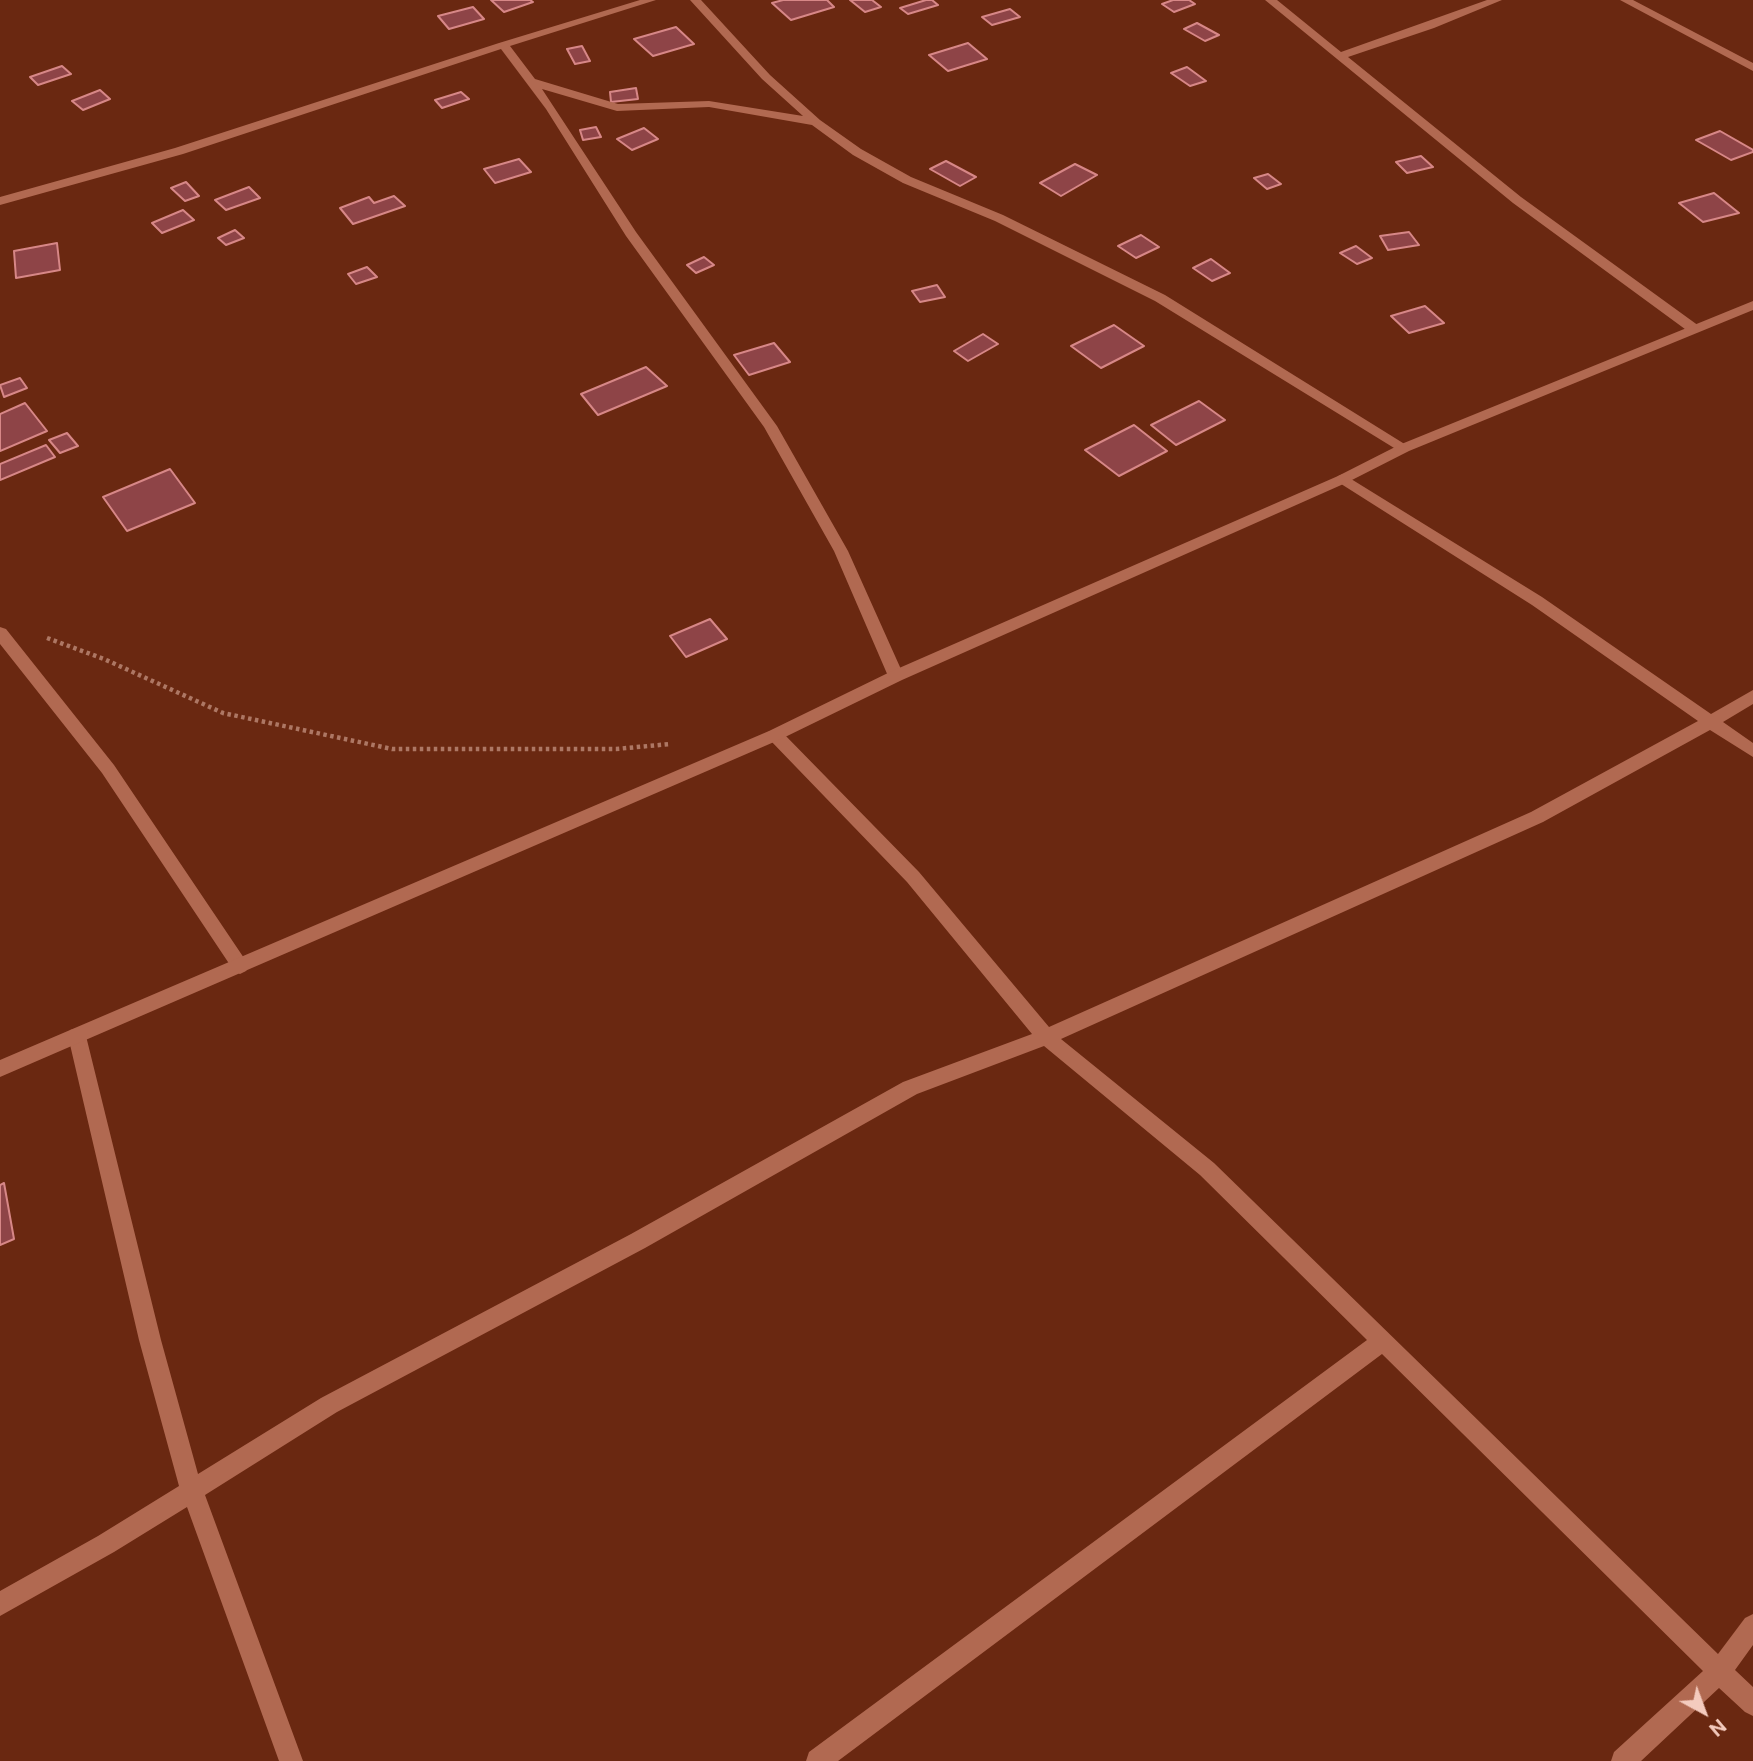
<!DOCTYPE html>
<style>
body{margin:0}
#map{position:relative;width:1753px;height:1761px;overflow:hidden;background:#6a2811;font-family:"Public Sans",sans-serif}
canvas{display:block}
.north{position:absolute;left:1669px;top:1677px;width:70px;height:70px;-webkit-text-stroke:5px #6a2811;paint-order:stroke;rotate:139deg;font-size:19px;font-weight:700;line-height:28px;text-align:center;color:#f4cbbe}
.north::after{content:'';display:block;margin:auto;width:24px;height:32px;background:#f4cbbe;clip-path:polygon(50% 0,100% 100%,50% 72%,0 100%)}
</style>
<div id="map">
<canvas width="1753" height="1761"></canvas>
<div class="north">N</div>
</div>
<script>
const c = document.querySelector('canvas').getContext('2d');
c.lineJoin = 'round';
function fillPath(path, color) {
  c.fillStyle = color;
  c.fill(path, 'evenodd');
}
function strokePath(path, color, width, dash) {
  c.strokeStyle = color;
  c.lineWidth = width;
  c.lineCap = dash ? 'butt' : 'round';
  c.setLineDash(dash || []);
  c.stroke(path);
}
const building = new Path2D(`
 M491,0H530L533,2L504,12Z
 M783,0H827L834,7L791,20L772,3Z
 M850,0H872L881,7L865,12Z
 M926,0H932L938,5L908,14L900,8Z
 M1173,0H1189L1195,4L1174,12L1162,4Z
 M473,7L484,19L449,29L438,16Z
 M1010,9L1020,17L992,25L982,17Z
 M1197,23L1219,35L1205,41L1184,29Z
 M676,27L694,44L653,56L634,39Z
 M968,43L987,59L948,71L929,55Z
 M582,46L590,61L575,64L567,49Z
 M62,66L71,74L38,85L30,77Z
 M1187,67L1206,81L1190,86L1171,73Z
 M636,88L638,99L611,102L610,92Z
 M100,90L110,99L83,110L72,101Z
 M461,92L469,99L442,108L435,100Z
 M596,127L601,137L583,140L580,130Z
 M644,128L658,139L632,150L617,139Z
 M1720,131L1753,150V152L1731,160L1696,140Z
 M1421,156L1433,167L1407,173L1396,162Z
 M519,159L531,172L495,183L484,169Z
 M946,161L976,177L960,186L930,169Z
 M1075,164L1097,175L1061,196L1040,183Z
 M1268,174L1281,184L1267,189L1254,178Z
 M186,182L199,196L185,201L171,188Z
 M249,187L260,198L226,210L215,200Z
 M1714,193L1739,213L1703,222L1679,203Z
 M394,196L405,206L353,224L340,208L369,197L374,203Z
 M183,210L194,220L162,233L152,223Z
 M235,230L244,238L226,245L218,238Z
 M1409,232L1419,245L1388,250L1380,236Z
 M1141,235L1159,247L1136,258L1118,246Z
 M57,243L60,270L16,278L14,251Z
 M1356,246L1372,258L1357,264L1340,253Z
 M704,257L714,265L696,273L687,265Z
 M1211,259L1230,273L1212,281L1193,268Z
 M367,267L377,277L356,284L348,274Z
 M937,285L945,297L920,302L912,291Z
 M1425,306L1444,323L1409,333L1391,316Z
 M1114,325L1144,346L1101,368L1071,346Z
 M983,334L998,344L968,361L954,351Z
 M774,343L790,362L749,375L734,355Z
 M646,367L667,386L598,415L581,394Z
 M20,378L27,388L4,397L0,385Z
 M1199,401L1225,420L1176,445L1151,425Z
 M25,403L47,431L0,451V414Z
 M1134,425L1167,451L1119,476L1085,450Z
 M67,433L78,446L60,453L49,440Z
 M46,445L55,457L0,480V464Z
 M170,469L195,503L127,531L103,497Z
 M710,619L727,639L686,657L670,636Z
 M4,1183L14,1239L0,1245V1185Z`);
fillPath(building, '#8e4447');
strokePath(building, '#d78787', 2);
strokePath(new Path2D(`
 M47,638L104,659L223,713L392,749H616L670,744`), '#ad7764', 4.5, [3.5, 3.5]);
fillPath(new Path2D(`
 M640,0H656L510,46L535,79L618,104L709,101L803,116L762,79L690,0H701L770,75L820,120L861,149L911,177L1003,215L1165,295L1411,448L1404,453L1399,451L1155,301L995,221L903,183L853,155L812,125L709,107L617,111L542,89L636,232L777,426L848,551L904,676L896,682L888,676L834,551L764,427L626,236L546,109L501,49L183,154L0,205V197L175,148L499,43Z
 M1265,0H1277L1341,52L1487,0H1502L1434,28L1348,57L1521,197L1699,326V332H1689L1513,203Z
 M1620,0H1633L1753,63V71Z
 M1343,474L1542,597L1711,714L1753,690V704L1723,722L1753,743V757L1710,730L1543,822L1061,1039L1214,1163L1718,1654L1745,1618L1753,1614V1645L1735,1670L1753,1687V1716L1745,1712L1719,1688L1641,1761H1611L1614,1752L1703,1671L1382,1354L838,1761H806L809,1752L1367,1340L1200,1175L1044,1046L917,1094L645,1248L337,1412L205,1495L303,1761H279L187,1507L114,1552L0,1616V1591L98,1536L179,1486L139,1340L68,1036L70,1030L77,1028L84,1030L86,1036L161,1340L198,1474L321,1398L631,1234L903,1082L1032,1034L907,882L769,739L767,735L769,731H781L919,872L1049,1027L1531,812L1698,721L1532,605L1338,482L1336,479L1338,476Z
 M0,627L6,629L114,765L246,961L249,966L246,971L240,974L234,971L102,773L0,644Z`), '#b16951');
fillPath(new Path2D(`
 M1753,301V310L1409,451L1348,482L902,680L781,739L0,1077V1060L769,731L890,672L1338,476L1399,445Z`), '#b16951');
</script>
